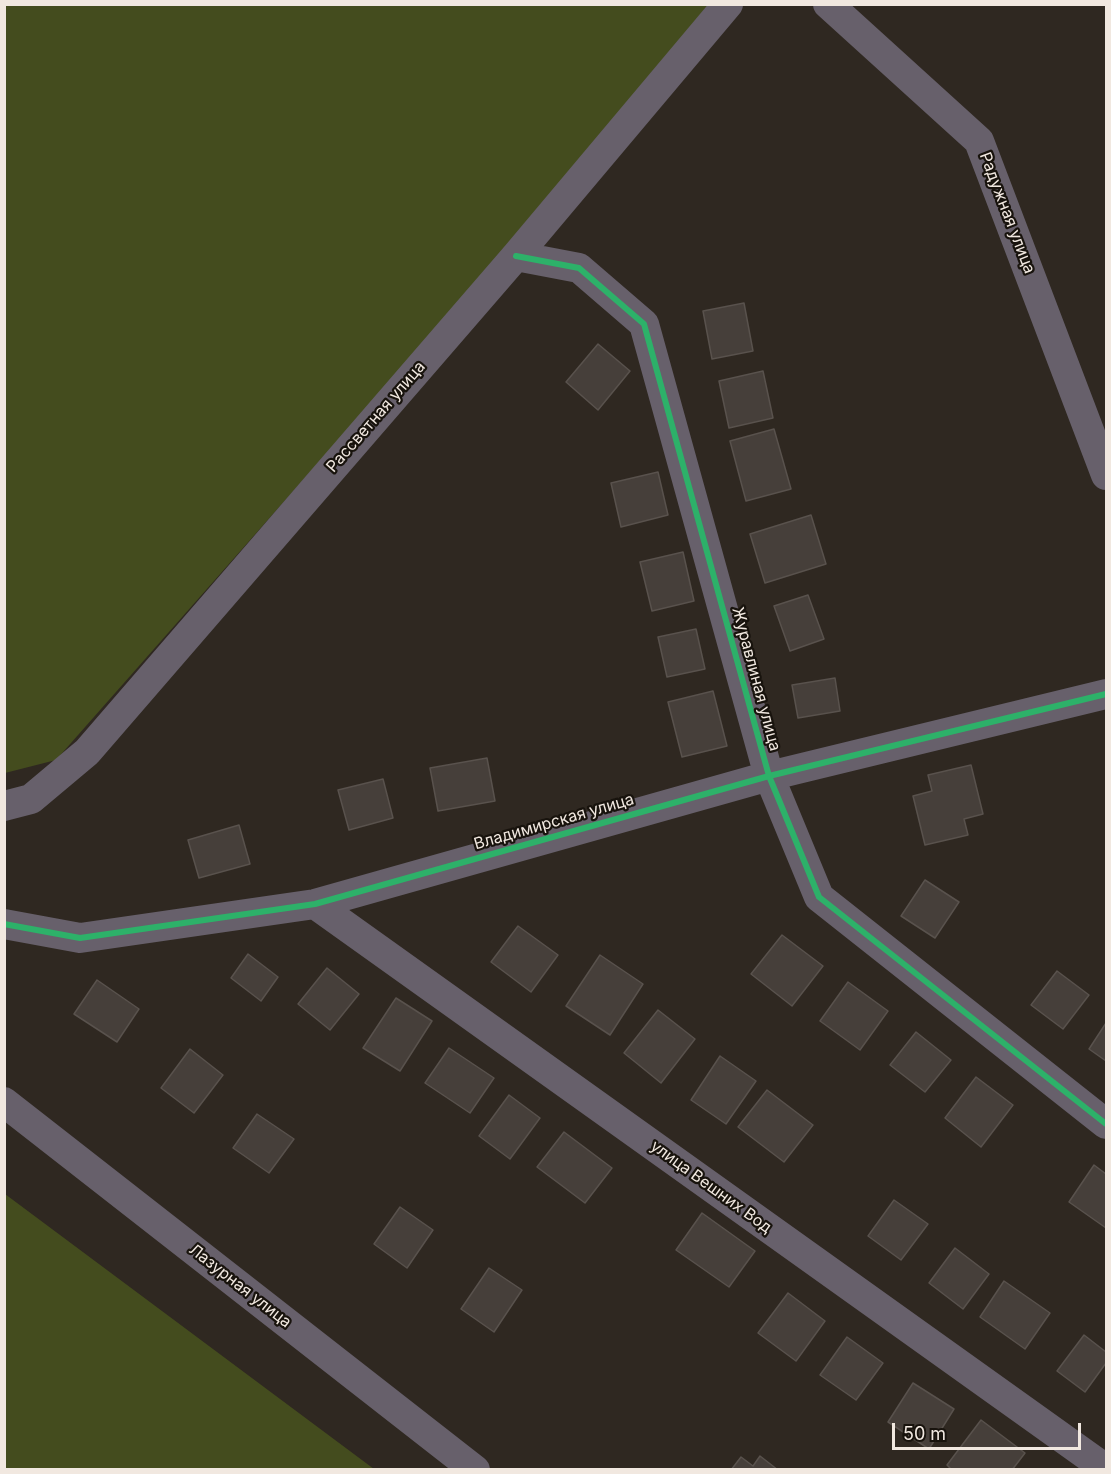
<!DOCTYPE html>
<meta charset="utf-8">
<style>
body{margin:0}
#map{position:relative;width:1111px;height:1474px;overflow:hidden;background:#2f2821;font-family:Inter,sans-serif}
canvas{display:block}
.frame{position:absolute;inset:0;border:6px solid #f1e8e0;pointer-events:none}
.scale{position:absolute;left:892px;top:1423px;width:189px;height:27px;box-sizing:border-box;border:3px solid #f1e8e0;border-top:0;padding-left:8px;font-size:18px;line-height:21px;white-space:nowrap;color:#f1e8e0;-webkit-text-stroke:4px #18130d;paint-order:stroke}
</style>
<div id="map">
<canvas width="1111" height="1474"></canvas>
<div class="frame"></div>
<div class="scale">50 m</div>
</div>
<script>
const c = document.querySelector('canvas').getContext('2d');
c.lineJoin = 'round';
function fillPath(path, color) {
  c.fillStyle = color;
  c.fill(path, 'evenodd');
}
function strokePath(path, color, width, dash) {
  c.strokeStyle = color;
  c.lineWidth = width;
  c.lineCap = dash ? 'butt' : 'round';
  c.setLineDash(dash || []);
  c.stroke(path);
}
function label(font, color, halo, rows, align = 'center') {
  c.font = font + ' Inter,sans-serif';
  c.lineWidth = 4.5;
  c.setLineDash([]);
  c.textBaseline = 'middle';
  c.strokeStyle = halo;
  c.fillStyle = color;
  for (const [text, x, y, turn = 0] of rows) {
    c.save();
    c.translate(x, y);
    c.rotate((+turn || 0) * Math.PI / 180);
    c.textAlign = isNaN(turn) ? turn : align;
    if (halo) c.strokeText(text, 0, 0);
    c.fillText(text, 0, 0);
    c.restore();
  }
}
fillPath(new Path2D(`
 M4,5H722L56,760L5,773Z
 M5,1194L374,1469H5Z`), '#444c1e');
const building = new Path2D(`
 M744,303L753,351L712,359L703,311Z
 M598,344L630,371L598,410L566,382Z
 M763,371L773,418L729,428L719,381Z
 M774,429L791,489L746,501L730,441Z
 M658,472L668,515L621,527L611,483Z
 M811,515L826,564L765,583L750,534Z
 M683,552L694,601L652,611L640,562Z
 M808,595L824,639L790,651L774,606Z
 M696,629L705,669L667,677L658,637Z
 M835,678L840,711L798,718L792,685Z
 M713,691L727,746L682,757L668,702Z
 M487,758L495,801L438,811L430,768Z
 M971,765L983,814L964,819L968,835L925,845L913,796L932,791L928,775Z
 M383,779L393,818L349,830L338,790Z
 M239,825L250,864L199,878L188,840Z
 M925,880L959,902L935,938L901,916Z
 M518,926L558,955L531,992L491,962Z
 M782,935L823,966L792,1006L751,974Z
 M248,954L278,977L261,1001L231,978Z
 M600,955L643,984L610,1035L566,1006Z
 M327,968L359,994L330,1030L298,1004Z
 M1057,971L1089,995L1063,1029L1031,1005Z
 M97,980L139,1009L117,1042L74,1014Z
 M848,982L888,1011L860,1050L820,1021Z
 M396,998L432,1021L400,1071L363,1048Z
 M658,1010L695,1039L661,1083L624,1053Z
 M1106,1023V1061L1089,1049Z
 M916,1032L951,1060L925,1092L890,1065Z
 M449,1048L494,1078L470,1113L425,1083Z
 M190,1049L223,1075L194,1113L161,1088Z
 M720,1056L756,1081L726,1124L691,1100Z
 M976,1077L1013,1105L981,1147L945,1118Z
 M767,1090L813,1125L784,1162L738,1127Z
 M509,1095L540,1118L510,1159L479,1136Z
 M257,1114L294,1139L269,1173L233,1148Z
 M564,1132L612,1168L585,1203L537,1167Z
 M1094,1165L1106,1174V1228L1069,1202Z
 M894,1200L928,1224L901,1260L868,1236Z
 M400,1207L433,1230L407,1268L374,1244Z
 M702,1213L755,1251L729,1287L676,1250Z
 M955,1248L989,1274L963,1309L929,1283Z
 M489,1268L522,1290L494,1332L461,1309Z
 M1004,1281L1050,1313L1025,1349L980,1317Z
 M788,1293L825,1321L796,1361L758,1333Z
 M1084,1335L1106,1352V1363L1085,1392L1057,1371Z
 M847,1337L883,1363L856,1400L820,1375Z
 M913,1383L954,1409L929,1449L888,1422Z
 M981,1420L1025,1453L1012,1470H952L947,1465Z
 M760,1456L778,1470H731L741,1457L753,1466Z`);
fillPath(building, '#463f3a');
strokePath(building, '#59524d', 1.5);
strokePath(new Path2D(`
 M828,4L979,141L1106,475
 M516,256L579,268L644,324L769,776L819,897L1106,1124
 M4,806L31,799L87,752L516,256L728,4
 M315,904L1106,1469
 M4,924L80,938L315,904L769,776L1106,694
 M4,1102L475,1470`), '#67606b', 30);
strokePath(new Path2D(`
 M516,256L579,268L644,324L769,776L819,897L1106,1124
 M4,924L80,938L315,904L769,776L1106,694`), '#2db169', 6);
label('16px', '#f1e8e0', '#18130d', [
 ["Радужная улица",1007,213,69],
 ["Рассветная улица",376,417,-49],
 ["Журавлиная улица",756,679,75],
 ["Владимирская улица",554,822,-16],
 ["улица Вешних Вод",711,1187,36],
 ["Лазурная улица",240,1286,38]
]);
</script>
